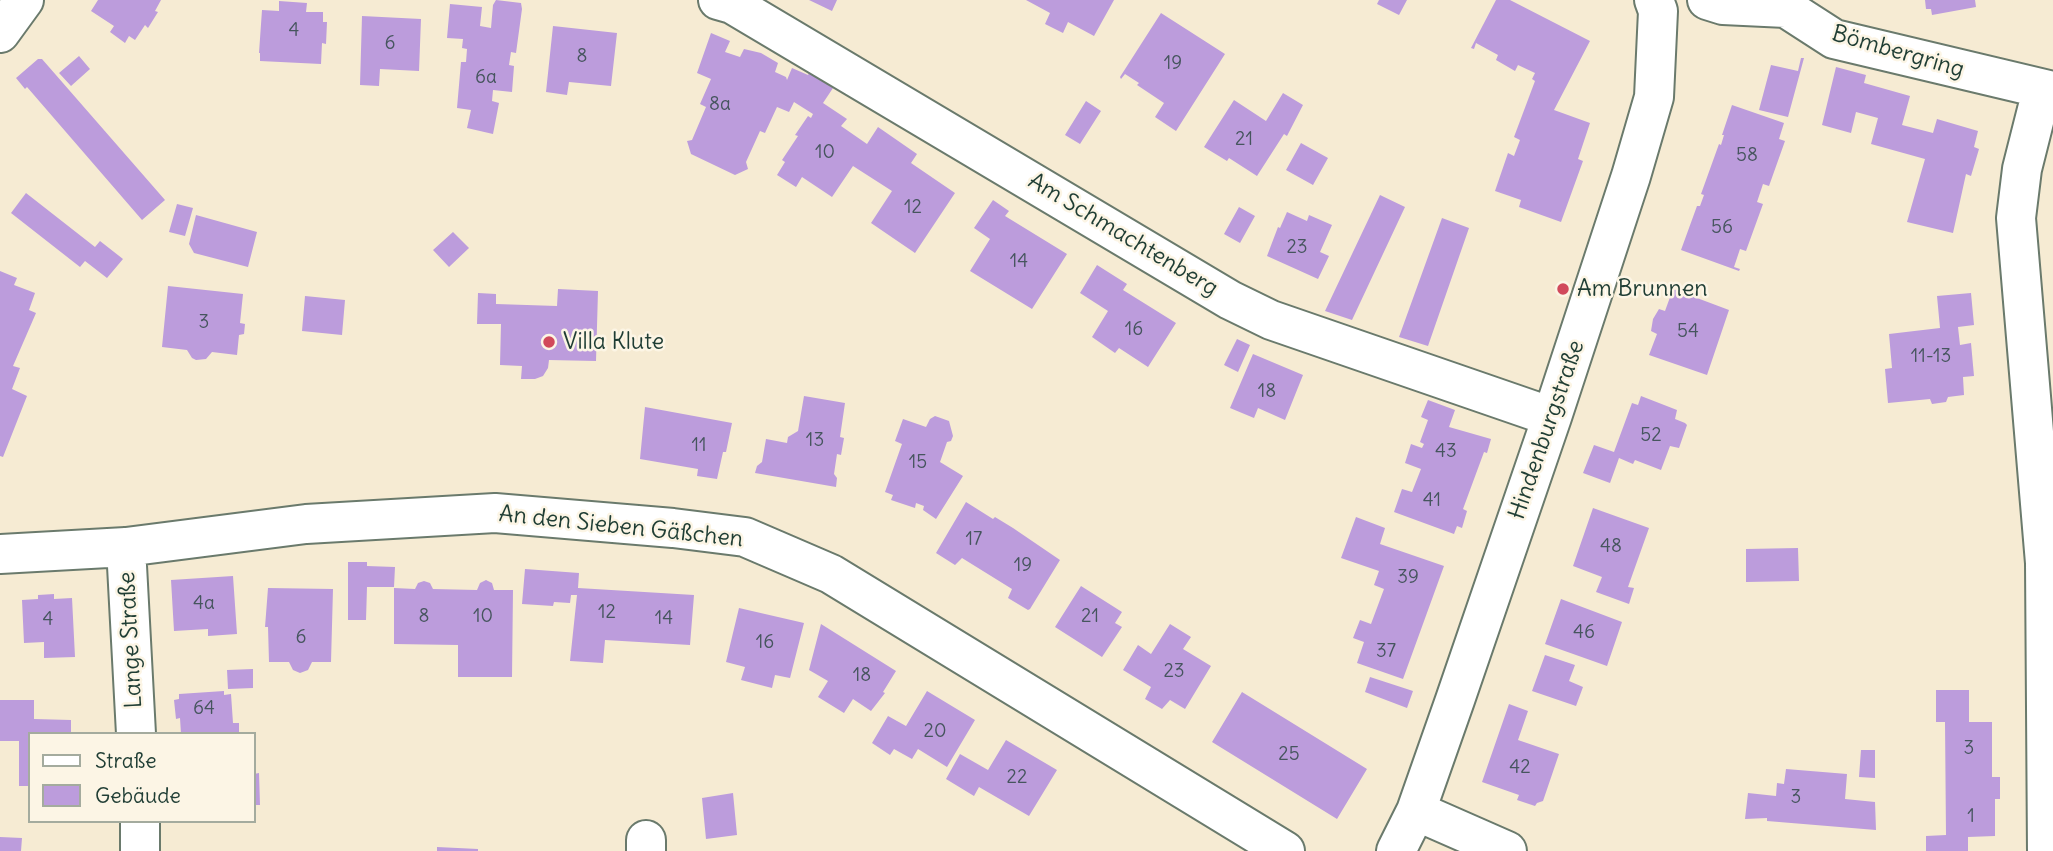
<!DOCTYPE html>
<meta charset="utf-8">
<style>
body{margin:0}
#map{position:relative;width:2053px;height:851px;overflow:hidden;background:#f6ebd3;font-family:Delius,sans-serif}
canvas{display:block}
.legend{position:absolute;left:28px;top:732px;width:228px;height:91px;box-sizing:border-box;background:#fcf5e5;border:2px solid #a4ab9e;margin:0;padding:9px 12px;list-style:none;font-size:21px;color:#1f3d34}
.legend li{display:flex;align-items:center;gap:14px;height:35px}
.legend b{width:35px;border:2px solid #a4ab9e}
</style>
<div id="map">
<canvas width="2053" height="851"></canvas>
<ul class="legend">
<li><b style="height:9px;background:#fff"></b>Straße</li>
<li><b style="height:19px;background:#bc9cdc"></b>Gebäude</li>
</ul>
</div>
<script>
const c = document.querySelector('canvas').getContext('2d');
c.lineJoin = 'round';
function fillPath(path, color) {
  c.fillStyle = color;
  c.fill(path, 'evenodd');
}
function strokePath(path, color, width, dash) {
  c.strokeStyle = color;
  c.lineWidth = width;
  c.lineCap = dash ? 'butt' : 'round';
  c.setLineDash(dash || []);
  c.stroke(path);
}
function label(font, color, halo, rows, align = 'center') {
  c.font = font + ' Delius,sans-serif';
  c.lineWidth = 5;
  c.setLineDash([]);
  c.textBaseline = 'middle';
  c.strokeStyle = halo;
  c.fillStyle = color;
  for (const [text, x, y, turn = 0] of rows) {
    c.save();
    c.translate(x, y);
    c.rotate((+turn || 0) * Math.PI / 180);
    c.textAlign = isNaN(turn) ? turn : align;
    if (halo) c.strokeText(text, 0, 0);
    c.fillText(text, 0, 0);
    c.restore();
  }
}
fillPath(new Path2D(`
 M98,0H161L155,11L158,12L148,28L145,25L135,40L129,36L125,43L110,32L114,26L91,11Z
 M496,0L521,3L522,9L516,53L511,52L509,65L514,66L512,92L493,90L492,101L499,103L493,134L467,128L471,110L457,108L461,62H466L467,49L462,48L463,39L447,38L450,4L482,7L480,26L491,28L493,5Z
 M809,0H837L832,11Z
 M1026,0H1114L1094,36L1068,22L1063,33L1045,24L1050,13Z
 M1379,0H1407L1399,15L1377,4Z
 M1496,0H1510L1590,41L1554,110L1590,123L1578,159L1583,161L1561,222L1519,207L1521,200L1495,191L1508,153L1514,156L1520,140L1514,137L1535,81L1532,79L1535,73L1518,65L1515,71L1496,60L1498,55L1476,43L1474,49L1471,48Z
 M1925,0H1975L1976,7L1932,15L1931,9H1926Z
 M279,1L307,3L306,12H323V22H327L326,44L322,43L321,64L260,61V53H259L262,10L279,11Z
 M1161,13L1225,54L1176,131L1155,117L1164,103L1137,85L1139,83L1125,74L1121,79L1120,77Z
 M362,16L421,19L419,71L380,69L379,86L360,85Z
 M553,26L617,33L611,86L569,82L567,95L546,92Z
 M711,33L730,41L725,52L740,57L744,49L761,53L778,63L775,72L786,77L787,80L792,68L808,75L809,73L833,88L823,103L847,119L841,126L867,144L878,127L917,154L911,163L955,193L915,253L871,223L892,191L853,166L832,197L802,177L796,187L777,175L785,162L782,160L798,136L795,135L808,116L811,118L813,114L794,102L789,112L777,107L765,133L760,131L746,162L748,169L735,175L691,154L687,141L692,140L706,107L700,104L711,79L697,73Z
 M79,56L90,69L71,86L59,73Z
 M1801,58H1804L1788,117L1759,110L1771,65L1798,71Z
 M38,59H42L165,200L142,220L27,87L25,89L16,78Z
 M1836,67L1866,75L1864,83L1910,96L1902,125L1933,133L1937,119L1978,131L1974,147L1979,149L1971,176L1966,174L1953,233L1907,222L1925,159L1871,144L1878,118L1856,112L1851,133L1822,125Z
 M1283,93L1303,105L1287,136L1284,134L1257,176L1229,158L1227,161L1204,147L1234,100L1266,121Z
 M1086,101L1101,111L1080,144L1065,135Z
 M1732,105L1784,123L1779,139L1785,141L1769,186L1763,184L1757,202L1763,204L1746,251L1740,249L1734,267L1740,269L1739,271L1681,250L1697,206H1700L1704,195L1701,194L1719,144L1721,145L1724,135H1722Z
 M1301,143L1328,158L1313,185L1286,170Z
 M26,193L95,247L100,241L123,259L107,278L85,261L80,267L11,213Z
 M1380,195L1405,207L1352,320L1325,311Z
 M993,200L1009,211L1005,216L1067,254L1032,309L970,271L990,239L974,228Z
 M177,204L193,208L185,236L169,232Z
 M1239,207L1255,216L1240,243L1224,234Z
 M1287,212L1307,221L1309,215L1332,225L1320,252L1329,256L1318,279L1267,256L1278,227L1280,228Z
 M196,215L257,232L248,267L194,253L189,244Z
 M1442,218L1469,228L1428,346L1399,337Z
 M453,232L469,248L449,267L433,250Z
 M1097,265L1127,284L1123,290L1176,323L1148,367L1119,348L1115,353L1092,337L1108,311L1080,293Z
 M0,271L17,278L14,285L35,293L29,310L36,313L13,366L20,368L12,389L27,396L3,457L0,456Z
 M168,286L243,294L240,323L245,324L244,334L239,335L237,355L212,352L206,359L196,360L192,358L187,350L162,347Z
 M558,289L598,291L596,361L549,360L548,368L543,376L535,379H521L522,366L500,365L501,324H477L478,293L496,294V304L557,306Z
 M1673,289L1729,310L1707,375L1649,355L1657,334L1651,331L1653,319L1659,309L1665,311Z
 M1971,293L1974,325L1958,327L1960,345L1971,343L1974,376L1963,377L1964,395L1948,397L1946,402L1932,404L1930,399L1888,403L1885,369L1892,368L1889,334L1940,328L1937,296Z
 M305,296L345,300L342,335L302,331Z
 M1237,339L1250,345L1238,372L1224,365Z
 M1253,354L1303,375L1285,420L1258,408L1254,418L1230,408Z
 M804,396L845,403L840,437L844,438L841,455L837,454L834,474L837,478L836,487L755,473L757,466L762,462L766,439L787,443L788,437L798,431Z
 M1641,396L1677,410L1675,419L1685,423L1687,425L1679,448L1670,446L1661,470L1635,460L1633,464L1619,458L1610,483L1583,473L1594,445L1614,452L1632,403L1638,405Z
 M1428,400L1455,410L1449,427L1491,439L1487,453L1484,452L1463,509L1467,511L1462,528L1457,526L1454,534L1394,512L1402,489L1412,492L1421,469L1405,463L1411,444L1422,448L1424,444L1420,442L1428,420L1421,417Z
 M645,407L732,423L726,452H723L717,479L697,476L698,469L640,459Z
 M935,416L949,421L953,436L951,441L947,442L940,462L963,476L936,519L923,510L924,506L916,503L915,508L891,500L893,495L885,492L902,444L895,441L903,419L926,427L930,419Z
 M966,502L993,519L995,517L1013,528L1060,560L1030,609L1028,610L1008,598L1012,589L962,558L955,565L936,553Z
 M1593,508L1649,528L1628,587L1634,588L1629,604L1596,592L1602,577L1573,566Z
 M1356,517L1385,528L1380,544L1444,566L1403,679L1357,663L1364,642L1353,638L1360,620L1371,624L1384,589L1374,585L1379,571L1341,558Z
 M1798,548L1799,581L1746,582V549Z
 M348,562H367V566L395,567L394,587H367L366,620H348Z
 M525,569L579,573L578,588L694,595L690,645L605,640L603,663L570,661L577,595H571L570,603L554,602L553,606L522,604Z
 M233,576L237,634L208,636V629L174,631L171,580Z
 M486,580L492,583L494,590H513L512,677H458V645L394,644V588L415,589L418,583L424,581L430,583L433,589L477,590L480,583Z
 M1081,586L1122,612L1115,623L1122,627L1102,657L1055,627Z
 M268,588L333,589L331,662H312L308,670L300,673L293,670L289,662H269L268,627H265Z
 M54,594V599L72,598L75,657L44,658V642L24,643L22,600L38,599V595Z
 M1561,599L1622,622L1607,666L1545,644Z
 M739,608L804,623L790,678L775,675L772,688L741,680L745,667L726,662Z
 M821,624L896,671L883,692L885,693L871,711L853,699L844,713L818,697L828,681L809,670Z
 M1170,624L1191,637L1183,649L1211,666L1185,709L1170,700L1162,709L1145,699L1151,687L1123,670L1138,645L1151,654Z
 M1545,655L1575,665L1569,681L1583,687L1576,706L1532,691Z
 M253,669V688L228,689L227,670Z
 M1370,677L1413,691L1407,708L1365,692Z
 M1936,690H1969V722H1992V777H2000V799H1995V836L1968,837V851H1926V836L1946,835L1945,722H1936Z
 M224,691V695L231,694L233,723H239V734H181L180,718L176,719L174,700L179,699V694Z
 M927,691L975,720L947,767L918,749L912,759L894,749L890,755L872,743L888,716L906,726Z
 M1242,692L1367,769L1337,819L1212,742Z
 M0,700H34V719L71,720V734H30V786H19V741H0Z
 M1509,704L1528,711L1518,740L1559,754L1543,801L1537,803L1535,806L1517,800L1519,795L1482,782Z
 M1006,740L1057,770L1029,816L979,787L974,796L946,779L960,754L988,770Z
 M1861,750H1875V778L1859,777Z
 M1786,769L1847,774L1845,799L1875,802L1876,830L1767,821V818L1745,819L1748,793L1776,796L1777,783L1784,784Z
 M259,773L260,805H254V774Z
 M733,793L737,835L706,839L702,798Z
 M0,837L22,838L21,851H0Z
 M437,847L478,849V851H437Z`), '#bc9cdc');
const minor = new Path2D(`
 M718,0L732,4L1230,300L1271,320L1552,417
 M1707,0L1723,5L1786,8L1834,39L2053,91
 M0,33L24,0
 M2042,90L2022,169L2016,218L2045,563L2047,851
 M126,547L136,734
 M0,554L126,547L306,524L495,513L673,528L745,537L831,574L1285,851
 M1416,811L1507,851
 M646,840V851
 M140,851V821
 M1396,851L1416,811L1455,700L1552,417L1631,176L1654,97L1658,11L1654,0`);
strokePath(minor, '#6a7a6c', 42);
strokePath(minor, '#fff', 38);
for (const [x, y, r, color] of [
 [1563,289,7,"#d1495b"],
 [549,342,7,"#d1495b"]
]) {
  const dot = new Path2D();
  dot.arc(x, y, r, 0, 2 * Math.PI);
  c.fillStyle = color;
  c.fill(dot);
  strokePath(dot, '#fcf5e5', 2.5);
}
label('19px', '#46555e', null, [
 ["4",294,31],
 ["6",390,44],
 ["8",582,57],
 ["19",1173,64],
 ["6a",486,78],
 ["8a",720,105],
 ["21",1244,140],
 ["10",825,153],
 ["58",1747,156],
 ["12",913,208],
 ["56",1722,228],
 ["23",1297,248],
 ["14",1019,262],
 ["3",204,323],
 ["16",1134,330],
 ["54",1688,332],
 ["11-13",1931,357],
 ["18",1267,392],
 ["52",1651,436],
 ["13",815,441],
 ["11",699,446],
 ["43",1446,452],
 ["15",918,463],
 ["41",1432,501],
 ["17",974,540],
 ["48",1611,547],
 ["19",1023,566],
 ["39",1408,578],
 ["4a",204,604],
 ["12",607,613],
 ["8",424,617],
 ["10",483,617],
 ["21",1090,617],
 ["14",664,619],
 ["4",48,620],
 ["46",1584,633],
 ["6",301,638],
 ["16",765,643],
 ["37",1386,652],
 ["23",1174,672],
 ["18",862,676],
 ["64",204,709],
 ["20",935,732],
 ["3",1969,749],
 ["25",1289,755],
 ["42",1520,768],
 ["22",1017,778],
 ["3",1796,798],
 ["1",1971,817]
]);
label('23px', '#1f3d34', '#fcf5e5', [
 ["Bömbergring",1898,52,16],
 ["Am Schmachtenberg",1123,235,31],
 ["Hindenburgstraße",1547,430,-71],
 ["An den Sieben Gäßchen",621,527,6],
 ["Lange Straße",131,640,-93]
]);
label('23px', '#1f3d34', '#fcf5e5', [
 ["Am Brunnen",1577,289],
 ["Villa Klute",563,342]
], 'left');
</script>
